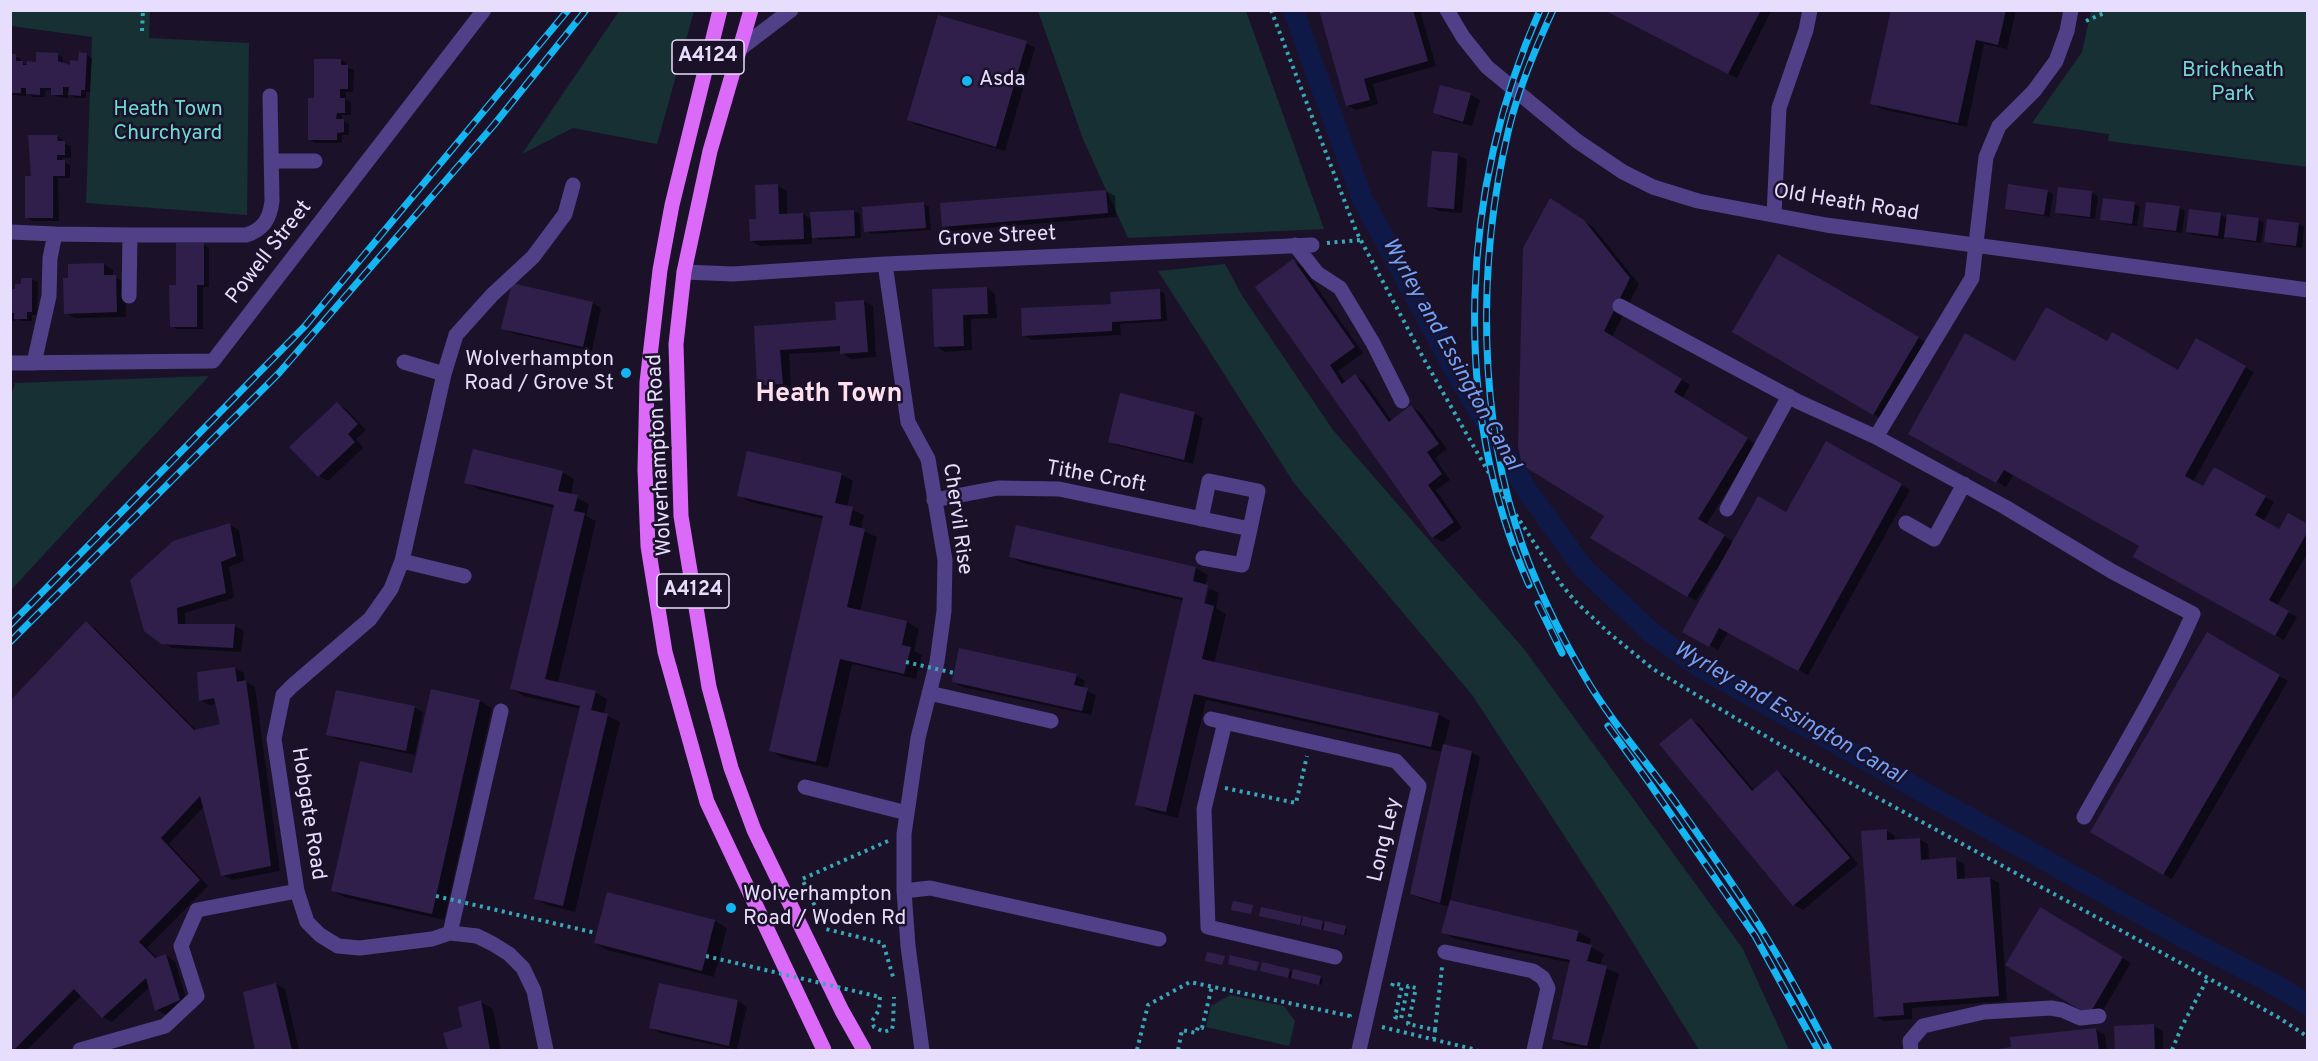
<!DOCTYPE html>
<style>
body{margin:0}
#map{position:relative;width:2318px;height:1061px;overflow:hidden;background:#1b122a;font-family:Overpass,sans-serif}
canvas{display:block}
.frame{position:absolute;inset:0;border:12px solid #e7defd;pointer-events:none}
</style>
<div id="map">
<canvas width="2318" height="1061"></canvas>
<div class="frame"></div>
</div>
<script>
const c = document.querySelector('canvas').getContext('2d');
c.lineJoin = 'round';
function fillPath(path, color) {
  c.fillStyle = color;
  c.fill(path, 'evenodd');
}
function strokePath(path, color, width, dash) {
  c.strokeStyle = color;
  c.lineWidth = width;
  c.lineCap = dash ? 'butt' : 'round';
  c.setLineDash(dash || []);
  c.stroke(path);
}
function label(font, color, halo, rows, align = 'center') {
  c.font = font + ' Overpass,sans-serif';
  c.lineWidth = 5;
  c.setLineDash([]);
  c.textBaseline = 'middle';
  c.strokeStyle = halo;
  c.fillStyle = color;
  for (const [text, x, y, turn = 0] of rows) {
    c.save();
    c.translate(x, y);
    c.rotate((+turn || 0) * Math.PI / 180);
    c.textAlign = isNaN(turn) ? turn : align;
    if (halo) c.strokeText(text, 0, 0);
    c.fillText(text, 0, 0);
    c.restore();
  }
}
fillPath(new Path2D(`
 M11,10L150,11L149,38L249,43L247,215L86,203L92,37L11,26Z
 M619,11H694L657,144L573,128L522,154Z
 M1038,11H1246L1324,229L1128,238L1083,139Z
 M2091,11H2307V167L2108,141L2109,134L2032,123L2082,52Z
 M1225,264L1243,297L1333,430L1524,649L1743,949L1789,1050H1699L1614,912L1473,696L1294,483L1158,271Z
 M209,376L11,590L10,399L15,383Z
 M1230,995L1284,1006L1295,1021L1289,1046L1206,1027L1211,1006Z`), '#163034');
fillPath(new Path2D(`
 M1321,10H1420L1436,66L1373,84L1378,104L1356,110L1347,105Z
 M1607,10H1772L1737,78Z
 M1892,10H2016L2007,49L1984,44L1967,127L1881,109L1872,103Z
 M1026,43L1035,48L1005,151L917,125L908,120Z
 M10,52L11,55L21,59V62L29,66L58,55L63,58V64L71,67L80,62L86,54L92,58L90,92H86V98H75L68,94V98L58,97L52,94V90H46L45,97H33L26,93V96L11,95Z
 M341,60L346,63V67L354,70L353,92H346V100L351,102V115H342V121L349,124V135H342V143H315L309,139L315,99Z
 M1442,87L1471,95L1480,100L1472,126L1443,118L1435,113Z
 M57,136L63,140V143L71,146V158H62V161L70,165V178H58L59,221H32L26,217L32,177Z
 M1458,155L1467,160L1462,213L1438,211L1429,206Z
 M778,186L787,191V215L803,214L812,220L854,211L860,214L861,238L819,240L812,236V244L760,246L751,241L758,220Z
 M2059,189L2092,193L2098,196L2095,219L2062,215L2056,212Z
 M1106,191L1115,196L1116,217L952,231L943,226Z
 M2047,191L2053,194L2050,217L2012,211L2007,208Z
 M924,204L929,207L931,230L872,234L866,231Z
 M2134,204L2140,207L2137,226L2107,222L2102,219Z
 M1559,205L1593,227L1639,284L1612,337L1690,385L1682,399L1756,444L1706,525L1734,542L1787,514L1826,443L1910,490L1808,675L1729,631L1718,650L1684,631L1717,572L1715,571L1696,601L1593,537L1606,515Z
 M2179,208L2185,211L2182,233L2150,229L2144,226Z
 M2190,211L2221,215L2227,219H2258L2264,223L2261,243L2231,239L2224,235V239L2193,235L2188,232Z
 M2299,224L2304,227L2302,248L2271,244L2266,241Z
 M203,244L209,248V287H203V329H177L171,326L178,287Z
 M1778,256L1927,343L1882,419L1734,332Z
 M1293,261L1302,266L1363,353L1338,371L1346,383L1355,376L1364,381L1392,421L1412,407L1420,412L1447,449L1435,458L1450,480L1436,490L1462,528L1442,542L1433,537L1257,287Z
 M104,264L113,270V277L125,282L126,317L75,318L66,313Z
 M32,279L38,282L37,315H32V321H21L15,317V321H10V290L17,291Z
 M987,288L995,294L997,318L971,319L972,350L945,352L936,346L934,291Z
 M1160,291L1165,294L1167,321L1120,324L1121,335L1032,340L1023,335Z
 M864,301L873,306L876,357L851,359L842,353V351L789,354L791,389L768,391L759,385L755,327L838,321Z
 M593,303L601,308L592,351L512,333L503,328Z
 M2197,340L2254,372L2193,482L2204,488L2215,469L2274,502L2263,522L2280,531L2308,526V552L2277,606L2297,617L2284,640L2135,556L2141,545L2014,474L2006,487L1910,433L2016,363L2108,343L2179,372Z
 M337,404L346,409L366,430L356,439L363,448L328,481L319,476Z
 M1194,413L1203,418L1193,464L1119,446L1110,441Z
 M562,472L574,479L571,495L589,504L586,516L596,521L558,683L595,692L607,699L604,714L620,722L575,912L547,905L535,898L580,709L524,696L512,689L555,508L478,489L466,482Z
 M841,474L853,481L847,507L864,515L861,530L877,537L860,612L907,622L919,629L914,651L922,655L916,679L852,664L828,768L783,758L771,751L824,519L750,502L738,495Z
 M230,525L239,530L244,561L229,567L234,598L185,613L186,626H235L244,631L241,652L172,648L145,630Z
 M1017,527L1196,568L1208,575L1205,586L1219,593L1216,608L1226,614L1214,664L1438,714L1450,721L1444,746L1471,752L1480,757L1450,901L1579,932L1591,939L1589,946L1604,954L1600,966L1619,974L1599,1050L1566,1045L1554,1038L1571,963L1455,939L1443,932L1450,907L1421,899L1412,894L1443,752L1206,700L1178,818L1149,811L1137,804L1184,601L1022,563L1010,557ZM1206,588H1209L1203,611L1200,610Z
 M86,623L95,628L197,731L222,725L217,704L209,705L200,700L235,668L244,673L245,681L255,687L280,871L232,880L223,875L204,806L169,844L208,886L147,948L158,958L166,955L175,961L188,1005L166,1015L157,1010L150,987L112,1022L103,1017L82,995L27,1050H10V704Z
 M2207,634L2288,681L2172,879L2092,832Z
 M1076,676L1085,681L1083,689L1096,695L1091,715L962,687L953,682Z
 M480,701L492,708L444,920L344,897L332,890L413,775Z
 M414,707L423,712L415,755L337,739L328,734Z
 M1691,719L1700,725L1755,791L1778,772L1786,777L1858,864L1803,910L1794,905Z
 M1886,830L1895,836V841L1919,839L1928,844L1929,860L1955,859L1964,864L1965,880L1990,878L1999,883L2007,1001L1912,1008V1019L1884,1021L1875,1016Z
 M608,894L715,921L727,928L714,977L607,950L595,943Z
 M2040,909L2131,963L2098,1019L2007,965Z
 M1263,916L1301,918L1347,929L1346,935Z
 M1289,971L1320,977L1323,979L1321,985L1264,972Z
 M276,984L285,989L299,1050H257L245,993Z
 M661,984L738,1001L747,1007L737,1050L660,1033L651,1028Z
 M481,1002L493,1009L501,1050H449L445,1034L464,1028Z
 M2154,1026L2163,1031V1050H2117L2116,1027Z
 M2096,1030L2105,1035L2107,1050H1992L2013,1048Z`), '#0007');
strokePath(new Path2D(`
 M1293,10L1362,198L1462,383L1526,489L1583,568L1653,634L1698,666L2186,939L2272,983L2308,1005`), '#0e1948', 21);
fillPath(new Path2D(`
 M1319,10H1413L1428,61L1364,79L1370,100L1346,106Z
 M1604,10H1761L1728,74Z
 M1891,10H2006L1998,45L1976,40L1958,123L1870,104Z
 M938,15L1027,41L996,147L907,120Z
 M36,52L58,53V61L70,65V60L78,61L79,52L87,53L85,90H81V96L68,95L69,87H63V95H51V88H40V95L26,94V88H21V93H10V54H16V61H23V65H27V61L36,62Z
 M314,59H341V65H348V89H340V98H345V113H337L336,119H344V132L337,133V140H308V98H314Z
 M1440,85L1471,93L1463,122L1433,113Z
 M28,135H57L58,141H65V155H57V160H65V176H53V218H25V176H31Z
 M1432,151L1458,153L1454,209L1427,207Z
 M778,184L779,214L803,213L804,239L750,241L749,219H756L755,185Z
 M2008,184L2048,190L2044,215L2005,209Z
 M2058,187L2092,191L2090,217L2055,213Z
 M1106,190L1108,213L942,227L940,203Z
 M1550,198L1584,220L1630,278L1604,331L1682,379L1674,392L1748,438L1698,519L1725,535L1687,597L1590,538L1604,516L1522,465L1518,447L1523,248Z
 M2103,198L2135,202L2132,224L2100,220Z
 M924,202L926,228L864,232L862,207Z
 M2146,202L2180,206L2176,231L2143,227Z
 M2189,209L2221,213L2218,236L2186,232Z
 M854,210L855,236L812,238L810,212Z
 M2227,214L2259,218L2256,241L2224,237Z
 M2267,219L2299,223L2296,246L2264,242Z
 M176,243H204V285H197V327H170L169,285H176Z
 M1778,254L1919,337L1873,415L1732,332Z
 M1293,259L1355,347L1330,365L1342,384L1355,374L1389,422L1411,405L1439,444L1427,452L1442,474L1428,485L1454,522L1432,538L1255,287Z
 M104,263V275H116L117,312L64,314L63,278H68V264Z
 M21,278H32V312H27V319H14V313H10V289H15V284H21Z
 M512,283L593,302L583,347L501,329Z
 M987,287L988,314L963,315L964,346L934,347L932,289Z
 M1160,289L1161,319L1112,322V331L1022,336L1021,308L1111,304L1110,292Z
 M864,300L868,352L840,354V346L780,350L783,384L757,386L754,326L836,320L835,302Z
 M2046,307L2107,341L2112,332L2178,370L2196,338L2246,366L2185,476L2203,486L2214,467L2266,496L2255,515L2279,529L2288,513L2308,524V531L2269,600L2289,611L2275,636L2133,557L2139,546L2004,470L1996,483L1908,434L1965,333L2015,361Z
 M1120,393L1195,412L1184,460L1108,442Z
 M337,402L358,424L348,434L355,442L318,477L289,447Z
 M1826,441L1902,484L1798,671L1719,628L1709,647L1682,632L1758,496L1786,512Z
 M473,449L563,471L558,491L578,495L574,511L585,513L545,679L596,691L591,710L608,714L563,906L534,899L580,706L510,689L554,505L464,483Z
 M747,451L842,473L835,503L853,507L849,525L865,529L847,607L907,621L902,645L911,647L904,674L840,659L816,762L769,751L823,516L737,496Z
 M230,523L236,556L221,562L226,593L177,608L178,624H235L233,648L161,644L144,631L130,580L173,541Z
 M1016,525L1196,567L1193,581L1208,585L1204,603L1214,606L1202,659L1439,713L1431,747L1194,694L1166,812L1135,805L1183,598L1009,557Z
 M86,621L194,730L220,724L214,698L199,701L197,672L235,667L237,682L246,680L271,866L221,876L200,796L161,838L200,880L139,942L155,958L166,954L180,1000L155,1011L146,978L102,1018L74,989L14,1050H10V701Z
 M2207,632L2280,675L2163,875L2090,832Z
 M959,648L1077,674L1074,685L1088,688L1082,711L952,682Z
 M431,689L480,700L432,914L331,891L360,761L412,773Z
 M336,690L415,706L406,751L326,735Z
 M1691,718L1752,791L1777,770L1850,858L1793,906L1659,744Z
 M1443,744L1472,751L1440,903L1410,894Z
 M1887,829V840L1920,838L1921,860L1956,857L1957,879L1990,877L1999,996L1903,1003L1904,1015L1874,1017L1861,831Z
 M607,892L715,920L702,971L594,943Z
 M1450,900L1579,931L1576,941L1592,945L1587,961L1607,966L1587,1046L1552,1039L1570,960L1441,933Z
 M1233,901L1253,905L1251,914L1231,910Z
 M1261,907L1302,916L1300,925L1259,916Z
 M2040,907L2123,957L2089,1015L2005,965Z
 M1303,916L1323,921L1321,930L1301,925Z
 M1325,921L1346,926L1344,935L1323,930Z
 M1207,952L1225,956L1222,965L1205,961Z
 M1230,955L1259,962L1256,971L1228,964Z
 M1262,962L1290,969L1288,978L1260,971Z
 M1293,969L1321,976L1319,985L1291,978Z
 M276,983L292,1050H255L243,992Z
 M659,983L738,1000L729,1046L649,1028Z
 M481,1000L490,1050H448L443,1033L462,1027L458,1007Z
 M2154,1024L2155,1050H2115L2114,1026Z
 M2096,1028L2099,1050H1992L2011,1047L2010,1037Z`), '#301f4a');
strokePath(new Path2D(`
 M1271,10L1356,231L1425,361L1490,475L1561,584L1575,601L1609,633L1653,669L1779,744L2208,978L2281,1019L2308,1037
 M2086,21L2104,13L2105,10
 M142,31L143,10
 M1327,243L1361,240
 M1225,788L1296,803L1307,756
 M888,841L802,879L826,929L883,943L894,980
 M1392,986L1393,983L1402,985L1395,1017L1401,1019L1408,986L1416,988L1408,1024L1435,1030L1434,1039
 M880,997L879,1010L872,1021L874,1027L884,1032L892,1029L893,1025L894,997
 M1382,1027L1477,1050
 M1435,1030L1442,967
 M1137,1050L1148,1005L1190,982L1350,1016L1349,1018
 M1178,1050L1182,1030L1196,1033L1198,1027L1202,1028L1212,986
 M2172,1050L2182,1026L2208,978`), '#37a8b8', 4, [3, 4.5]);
strokePath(new Path2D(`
 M1447,10L1463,37L1487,67L1577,141L1623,172L1653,187L1698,201L1826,225L2308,290
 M741,48L791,10
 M272,161H315
 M1774,215L1779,108L1806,30L1810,10
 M10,232L55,234
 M130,235H246C263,230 270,219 272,201L270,96
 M1295,245L1317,273L1340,288L1373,343L1402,401
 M885,264L908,422L928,459L945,560L944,611L937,662L918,738L904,834V891L908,946L922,1050
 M684,272L733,274L885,264L1312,245
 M1620,306L1799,402L1876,437L1972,278L1986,157L1999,126L2034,91L2056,61L2067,31L2071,10
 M404,362L444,374
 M10,363L213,361L484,10
 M34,363L49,296L50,258L55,234L130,235L129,296
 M1876,437L2005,507L2113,572L2193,614C2162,684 2121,751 2084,817
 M934,500L998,488L1059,489L1250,529L1242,565L1203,558
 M1727,509L1789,396
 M1201,519L1209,481L1258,491L1250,529
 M1906,523L1934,539L1964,484
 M402,561L464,576
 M929,693L1051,721
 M1211,719L1396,761L1419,786L1359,1050
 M1225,722L1204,809L1208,927L1335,957
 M805,787L907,813
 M904,891L930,888L1159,939
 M450,933L501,711
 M1445,952L1533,971L1543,978L1548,988L1534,1050
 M80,1050L165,1026L197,996L181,946L197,910L297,891
 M546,1050L534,991L523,968L509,954L493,944L477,936L450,933L432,939L360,948L338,946L320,935L307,922L297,891L274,739L283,695L292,686L370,619L391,589L402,561L444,374L456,335L492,295L533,257L565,214L573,185
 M1911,1050L1910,1041L1923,1026L1984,1012L2051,1008L2062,1010L2080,1018L2099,1016`), '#504087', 15);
strokePath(new Path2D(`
 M720,10L672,205L660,270L647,382L645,470L648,546L665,652L707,802L824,1050
 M751,10L710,151L684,272L676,344L681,516L709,687L731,768L754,830L842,1011L864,1050`), '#dc6af8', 15);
const rail = new Path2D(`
 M1553,10C1535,49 1519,87 1509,128C1477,261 1477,418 1523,547C1539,592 1561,636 1585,677C1612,723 1648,763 1679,807C1710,852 1743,897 1771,945C1792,979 1810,1015 1829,1050
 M1529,585C1449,405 1461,188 1540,10
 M1538,604L1562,653
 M10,625L305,326L568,10
 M10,642L279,373L493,126L586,10
 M1608,726L1650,784L1755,936L1818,1050`);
strokePath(rail, '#14b5f3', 7);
strokePath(rail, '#1b122a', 4.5, [14]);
strokePath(new Path2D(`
 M906,662L954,673
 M436,896L596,933
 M706,956L880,997`), '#37a8b8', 4, [3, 4.5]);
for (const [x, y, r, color] of [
 [967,81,6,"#14b5f3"],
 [626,373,6,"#14b5f3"],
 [731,908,6,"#14b5f3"]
]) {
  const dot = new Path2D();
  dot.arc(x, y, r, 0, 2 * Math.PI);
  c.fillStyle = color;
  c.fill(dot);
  strokePath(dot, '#1b122a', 2);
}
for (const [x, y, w] of [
 [708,57,72],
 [693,591,72]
]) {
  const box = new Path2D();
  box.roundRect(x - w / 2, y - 17, w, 34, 4.5);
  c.fillStyle = '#1b122a';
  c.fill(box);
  strokePath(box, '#e7defd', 1.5);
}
label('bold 20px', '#e7defd', null, [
 ["A4124",708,57],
 ["A4124",693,591]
]);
label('21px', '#6bdbd4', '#1b122a', [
 ["Brickheath",2233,72],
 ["Park",2233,96],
 ["Heath Town",168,111],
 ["Churchyard",168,135]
]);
label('21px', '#e7defd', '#1b122a', [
 ["Asda",979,81],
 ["Wolverhampton",614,361,"right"],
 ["Road / Grove St",614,385,"right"],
 ["Wolverhampton",743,896],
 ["Road / Woden Rd",743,920]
], 'left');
label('21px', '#e7defd', '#1b122a', [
 ["Old Heath Road",1846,204,9],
 ["Grove Street",997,238,-3],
 ["Powell Street",270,253,-52],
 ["Wolverhampton Road",661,455,-93],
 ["Tithe Croft",1096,478,10],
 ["Chervil Rise",956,519,82],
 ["Hobgate Road",307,814,81],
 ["Long Ley",1386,840,-77]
]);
label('italic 22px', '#71a1f8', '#1b122a', [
 ["Wyrley and Essington Canal",1450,355,61],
 ["Wyrley and Essington Canal",1788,714,30]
]);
label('bold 27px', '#fddfed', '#1b122a', [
 ["Heath Town",829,396]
]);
</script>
